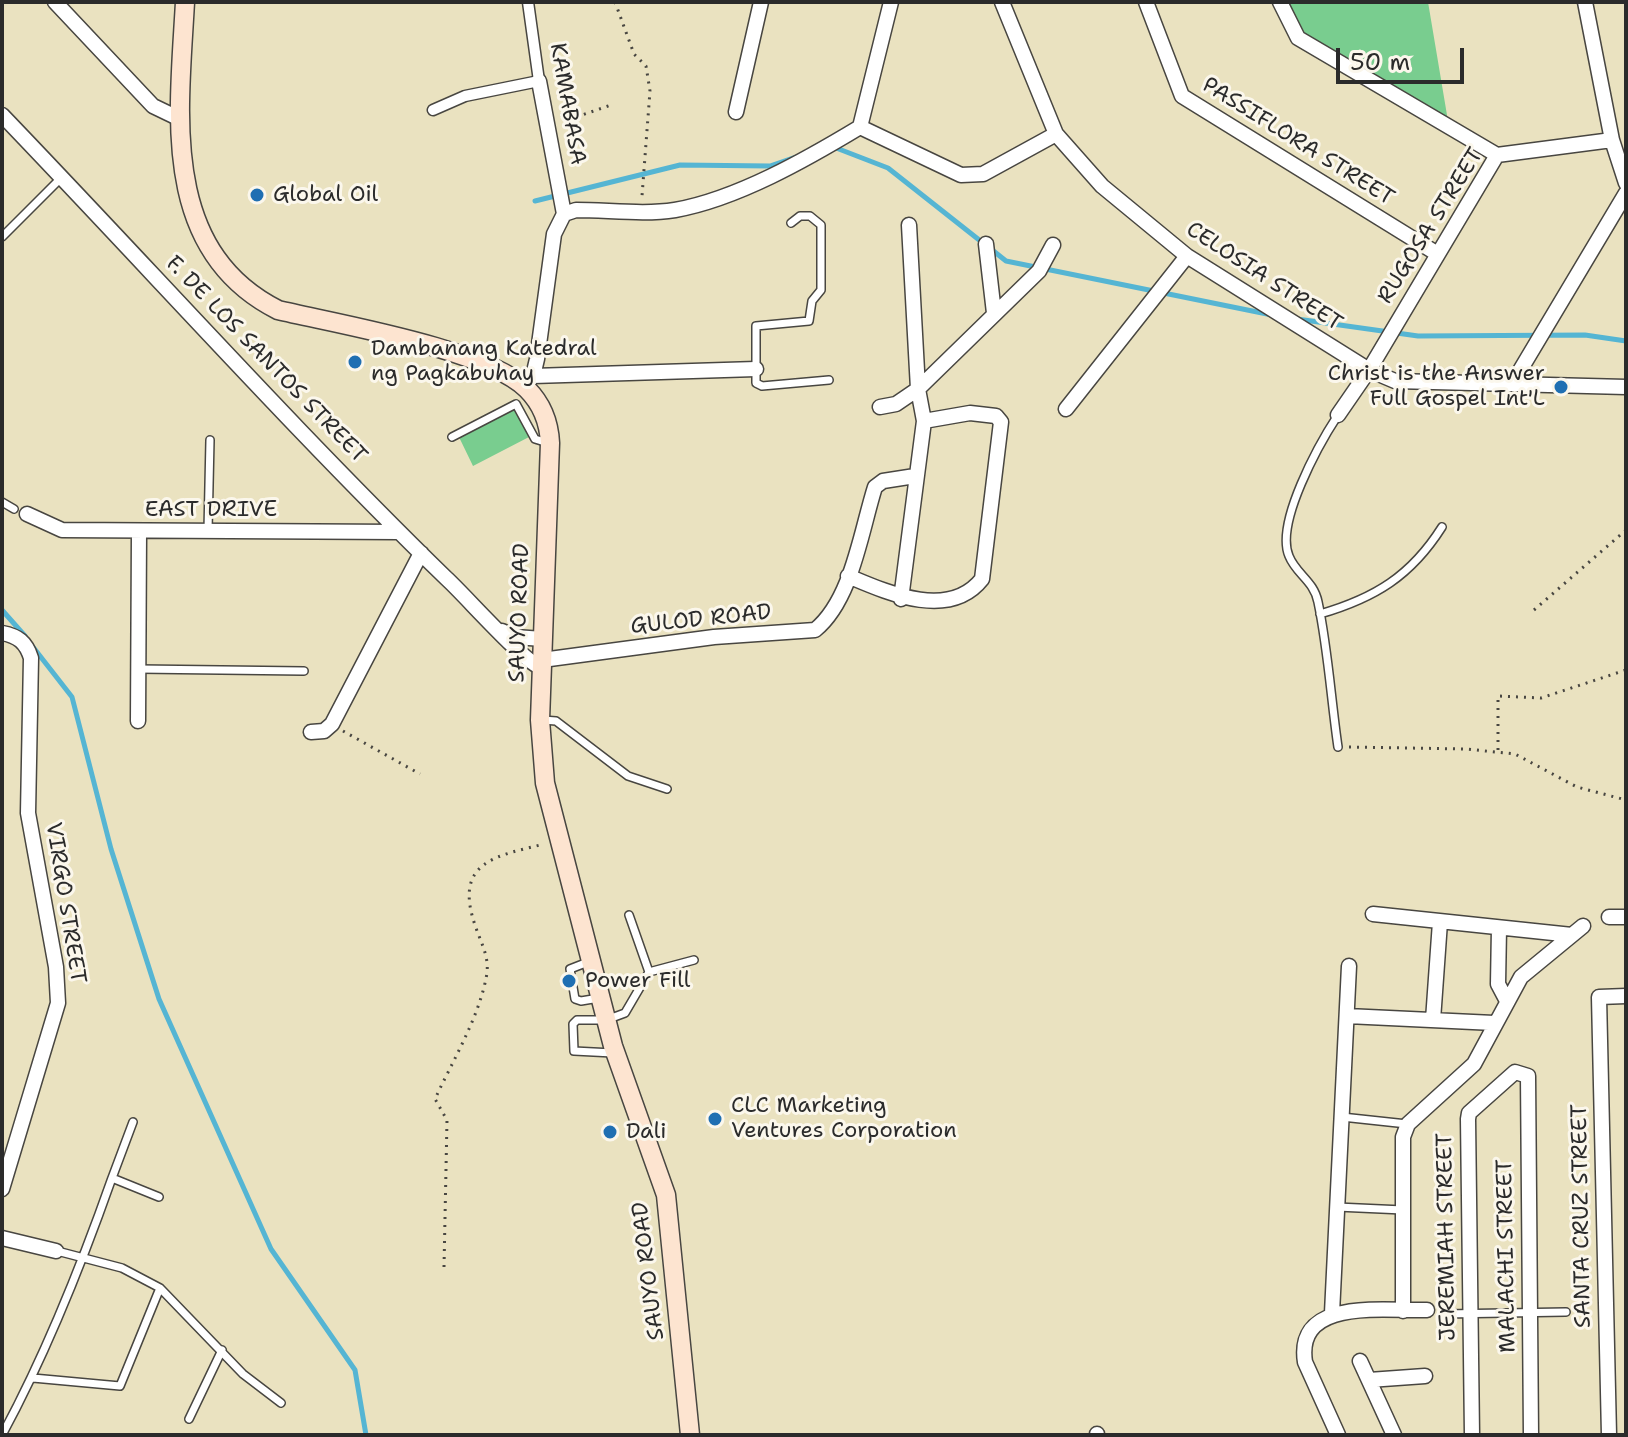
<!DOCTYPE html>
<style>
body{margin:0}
#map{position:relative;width:1628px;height:1437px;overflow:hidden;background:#eae2c0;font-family:"Shantell Sans",sans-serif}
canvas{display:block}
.frame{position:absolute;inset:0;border:4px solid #2b2b2b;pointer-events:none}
.scale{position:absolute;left:1336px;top:48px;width:128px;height:36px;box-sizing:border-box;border:4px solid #2b2b2b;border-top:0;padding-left:10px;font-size:24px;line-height:28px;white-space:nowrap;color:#2b2b2b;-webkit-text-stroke:6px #fbf7ec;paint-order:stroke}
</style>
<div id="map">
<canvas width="1628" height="1437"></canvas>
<div class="frame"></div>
<div class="scale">50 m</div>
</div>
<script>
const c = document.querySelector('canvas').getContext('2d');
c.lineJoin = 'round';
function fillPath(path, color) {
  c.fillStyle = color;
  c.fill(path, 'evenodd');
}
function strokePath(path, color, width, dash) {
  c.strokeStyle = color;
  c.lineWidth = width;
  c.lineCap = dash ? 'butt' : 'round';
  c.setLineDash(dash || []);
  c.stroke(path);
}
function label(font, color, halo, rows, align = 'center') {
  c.font = font + ' "Shantell Sans",sans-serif';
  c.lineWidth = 6;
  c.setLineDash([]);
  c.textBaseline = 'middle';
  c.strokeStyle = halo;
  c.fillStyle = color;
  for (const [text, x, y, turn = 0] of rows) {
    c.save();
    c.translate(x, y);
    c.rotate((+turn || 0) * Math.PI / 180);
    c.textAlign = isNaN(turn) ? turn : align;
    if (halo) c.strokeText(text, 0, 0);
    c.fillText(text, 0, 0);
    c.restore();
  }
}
fillPath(new Path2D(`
 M1286,2H1428L1448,121L1300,34Z
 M513,407L529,437L473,466L458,435Z`), '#79cd8f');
strokePath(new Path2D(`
 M831,146L888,168L983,243
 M535,201L680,165L770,166L796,157
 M991,249L1006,261L1272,315
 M1297,319L1418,336L1585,335L1626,341
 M2,610L25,636
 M33,647L72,697L111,849L159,999L271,1249L355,1370L366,1435`), '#55b5d3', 5);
const service = new Path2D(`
 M791,223L800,216H810L821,225V290L812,301L809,321L756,326V383L762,386L829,380
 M2,237L62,177
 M1338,415C1319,444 1275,523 1289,556C1296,574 1314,581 1318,602C1328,649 1331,699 1338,747
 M452,437L516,404L535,439L548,443
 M2,502L14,509
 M208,530L210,440
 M1320,614C1375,598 1411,576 1442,527
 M138,669L304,671
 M543,720L556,721L628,776L667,789
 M588,962L570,969L575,999L581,1001L599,998
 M649,972L694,960
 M613,1053L574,1051L573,1024L577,1020H606L625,1013L649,972L629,915
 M1342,1117L1407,1124
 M112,1178L133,1122
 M1337,1207L1403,1210
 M57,1251L122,1268L160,1288L243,1374L281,1403
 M1444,1314L1566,1312
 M33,1378L120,1386L160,1288
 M189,1419L222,1350
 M2,1435C47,1352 81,1266 112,1178L159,1197`);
const pedestrian = new Path2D(`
 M433,110L465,96L539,81L528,2`);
const minor = new Path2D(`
 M55,2L153,106L180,119
 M1002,2L1056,134L1102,186L1187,256L1369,370L1395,381L1626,387
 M1146,2L1182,96L1436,253
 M1280,2L1298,38L1497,155
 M1585,2L1612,140L1626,183
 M539,81L564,214
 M736,112L761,2
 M2,115C150,269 293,429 446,578C464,594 525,664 542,668
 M860,127L961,175L983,174L1056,134
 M860,127L891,2
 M1497,155L1612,140
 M986,244L994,313
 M533,376L756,369
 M1512,384L1626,193
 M524,386L533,376L537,359L554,234L564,214L576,210C608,210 644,215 675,210C737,199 807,159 860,127
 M880,407L896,404L918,389L1039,271L1053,245
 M1066,409L1187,256
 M1338,415L1369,370L1497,155
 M27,514L62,530L399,532
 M848,576C886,592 949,621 982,579L1001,422L996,416L970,413L924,421
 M901,599L924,421L918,389L909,225
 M502,631L515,637L543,639
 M2,633C18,636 26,642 31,658L28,813L56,967L58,1003L2,1189
 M542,660L714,637L815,630C852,600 861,531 875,487L883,481L915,476
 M138,721L139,533
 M311,732L324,731L332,724L421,553
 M1373,914L1572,935
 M1609,917H1626
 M1499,928L1498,984L1507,1001
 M1347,1016L1494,1023
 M1433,1020L1440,922
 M2,1238L56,1251
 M1403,1311V1137L1408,1124L1474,1064L1521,977L1583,926
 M1332,1313L1349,966
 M1360,1361L1394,1435
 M1369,1380L1425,1376
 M1097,1434V1435
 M1338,1435L1305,1362C1295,1297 1385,1311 1427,1310
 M1472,1435L1468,1119L1469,1113L1515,1072L1528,1076L1531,1435
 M1609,1435L1599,997L1626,996`);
const secondary = new Path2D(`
 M185,2C179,113 159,250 278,310C337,324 486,349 527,389C542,404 549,422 550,443L540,720L545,783L613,1046L666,1195L690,1435`);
strokePath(service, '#484641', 10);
strokePath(pedestrian, '#484641', 13);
strokePath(minor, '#484641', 17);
strokePath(secondary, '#484641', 21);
strokePath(new Path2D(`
 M615,2L634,54L646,66L650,91L642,196
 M560,115H582L611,105
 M1534,610L1626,530
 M343,731L420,774
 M1349,747L1466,749L1515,754L1577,787L1626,800
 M1498,750V696L1541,698L1626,670
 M444,1267L447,1120L435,1099C453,1060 480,1016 487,973C489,955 480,941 475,925C453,861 497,856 544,844`), '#484641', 3, [2, 6]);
strokePath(service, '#fff', 7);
strokePath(pedestrian, '#fff', 10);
strokePath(minor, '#fff', 14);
strokePath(secondary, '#fde4d0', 18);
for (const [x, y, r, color] of [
 [257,195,8,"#1f6fb2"],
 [355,362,8,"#1f6fb2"],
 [1561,387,8,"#1f6fb2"],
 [569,981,8,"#1f6fb2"],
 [715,1119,8,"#1f6fb2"],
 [610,1132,8,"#1f6fb2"]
]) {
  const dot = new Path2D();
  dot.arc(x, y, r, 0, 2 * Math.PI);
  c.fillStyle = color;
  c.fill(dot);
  strokePath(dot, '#fbf7ec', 3);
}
label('22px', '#2b2b2b', '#fbf7ec', [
 ["KAMABASA",567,104,80],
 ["PASSIFLORA STREET",1298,142,32],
 ["RUGOSA STREET",1431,226,-58],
 ["CELOSIA STREET",1264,277,33],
 ["F. DE LOS SANTOS STREET",266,360,46],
 ["EAST DRIVE",211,510],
 ["SAUYO ROAD",520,613,-88],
 ["GULOD ROAD",701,620,-6],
 ["VIRGO STREET",65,903,81],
 ["SANTA CRUZ STREET",1582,1216,-91],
 ["JEREMIAH STREET",1447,1237,-91],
 ["MALACHI STREET",1507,1256,-91],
 ["SAUYO ROAD",649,1271,-97]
]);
label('22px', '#2b2b2b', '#fbf7ec', [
 ["Global Oil",273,195],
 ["Dambanang Katedral",371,349],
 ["ng Pagkabuhay",371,374],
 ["Christ is the Answer",1545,374,"right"],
 ["Full Gospel Int'L",1545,399,"right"],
 ["Power Fill",585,981],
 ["CLC Marketing",731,1106],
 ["Ventures Corporation",731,1131],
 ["Dali",626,1132]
], 'left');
</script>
